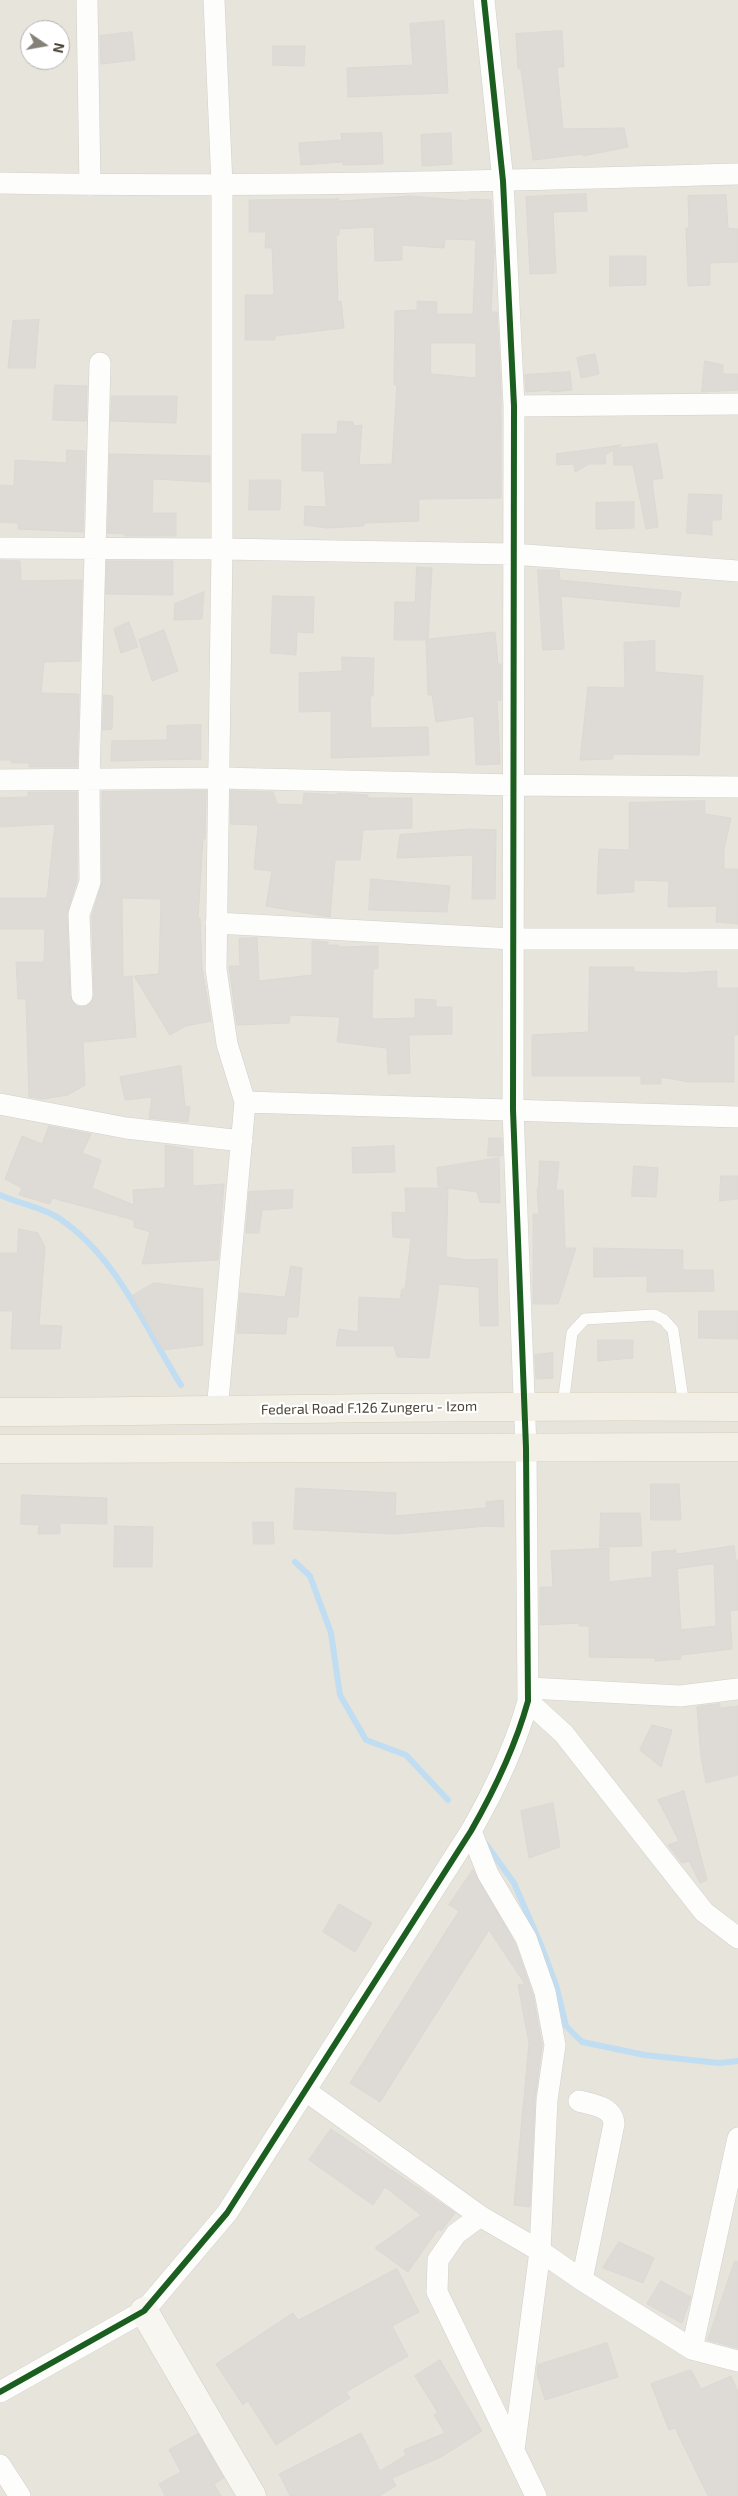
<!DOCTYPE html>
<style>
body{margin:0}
#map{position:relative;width:738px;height:2496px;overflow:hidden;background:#f4f2ee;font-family:"Exo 2",sans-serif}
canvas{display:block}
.north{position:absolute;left:20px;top:20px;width:50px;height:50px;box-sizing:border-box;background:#fff;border:1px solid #b7b4b0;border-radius:50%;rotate:102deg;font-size:14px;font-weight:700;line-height:20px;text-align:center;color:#4b4439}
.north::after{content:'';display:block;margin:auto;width:18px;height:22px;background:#868178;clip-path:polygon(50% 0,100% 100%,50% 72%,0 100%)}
</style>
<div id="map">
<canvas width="738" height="2496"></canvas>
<div class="north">N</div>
</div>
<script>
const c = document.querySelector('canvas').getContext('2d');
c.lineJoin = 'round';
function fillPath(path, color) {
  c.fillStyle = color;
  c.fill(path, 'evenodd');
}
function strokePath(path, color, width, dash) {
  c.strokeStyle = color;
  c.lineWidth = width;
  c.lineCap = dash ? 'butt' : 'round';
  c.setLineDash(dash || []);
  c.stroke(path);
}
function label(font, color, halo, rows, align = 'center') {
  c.font = font + ' "Exo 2",sans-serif';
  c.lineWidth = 4.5;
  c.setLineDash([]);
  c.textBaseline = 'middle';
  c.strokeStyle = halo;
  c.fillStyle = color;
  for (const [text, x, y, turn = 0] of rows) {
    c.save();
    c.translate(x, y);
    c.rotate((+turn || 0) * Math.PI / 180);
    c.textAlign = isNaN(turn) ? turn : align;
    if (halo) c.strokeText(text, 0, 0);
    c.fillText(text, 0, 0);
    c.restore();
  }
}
fillPath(new Path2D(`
 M0,0H738V2496H0ZM30,30H60V60H30Z`), '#e7e4dc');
strokePath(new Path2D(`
 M0,1195C19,1204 43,1207 60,1219C118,1258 145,1328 181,1385
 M295,1562L310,1576L331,1633L340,1695L366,1740L406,1755L448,1800
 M486,1844L514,1883L541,1945L556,1985L566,2026L582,2042L645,2055L719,2063L738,2061`), '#c0ddf1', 6);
const building = new Path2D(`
 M444,21L448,93L348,97L347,68L413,65L410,24Z
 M562,31L564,67H557L563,129L624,128L628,147L583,156V154L533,160L521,69H518L516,34Z
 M132,32L135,60L101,64L100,36Z
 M273,46H305L304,66L273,65Z
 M382,133L383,164L343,165V162L301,165L299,143L342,140L341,134Z
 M451,133L452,164L422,166L421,135Z
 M586,194L587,211L553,212L556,273L530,274L526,197Z
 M726,195L728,228L738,229V262L710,263V285L688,286L686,228H689L688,196Z
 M411,196L469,201V199L491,200L494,252L491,312H497L501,394V498L419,499V521L364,523V526L327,528L304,525L305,506L326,507L324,471H302V434H337L338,421L353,422L354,426L362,425L359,465L392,464L397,385H394L395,311L417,310V301L437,302L436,314H473L476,240L445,239L444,248L402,245V260L375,261L374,227L339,229V235H336L338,302L341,301L344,328L275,336V340H245V295H274L272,248H265L266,232H249V200L339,199V201ZM431,343H476V378L431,374Z
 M610,256H646V285L610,286Z
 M39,320L35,368H8L13,321Z
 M595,354L599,374L581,378L577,358Z
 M705,361L723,365V374H738V390L702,392Z
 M570,372L572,390L551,392V390L526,392L525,375Z
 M55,385L87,386L86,421L53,420Z
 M112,396H177L176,423L111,421Z
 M657,444L663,478L652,480L658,527L646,529L633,465H614L613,450L605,455L606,464H589L575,472L574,464L557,465L556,454L621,445L617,448Z
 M67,450L85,451L83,532L18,529V523L0,522V485L14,486L15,460L66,463Z
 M110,454L210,456V482L153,479L152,513H176V536H125V534L108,533Z
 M250,480H281L280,510H249Z
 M689,494L722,495L721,520H712V535L687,533Z
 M634,502V528L596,529V503Z
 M0,560L20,561L21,581L82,580L80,661L44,662L41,693L79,694L77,767H29V763H11V760H0Z
 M107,561H173V595L106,594Z
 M417,567L432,568L428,639L495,632L498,664H501V700L497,701L500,764L476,765L474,716L436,722L432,695H428L426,640H394L395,602H415Z
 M538,570H559L560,580L681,592L679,607L561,596L564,649L543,650Z
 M204,592L202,619L174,620L175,604Z
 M273,596L314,597L313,633L297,632L296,655L271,653Z
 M129,622L138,647L121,653L114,629Z
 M164,630L178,671L152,681L139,640Z
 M655,641V672L703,676L699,755L613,754V759L580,760L588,687L625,688L624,643Z
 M342,657L374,658L373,696H370L371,728L428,727L429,755L331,758V711L299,712V673L342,671Z
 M104,695L113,696L112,729L103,730Z
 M201,725V759L111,761L112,741L167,740V726Z
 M206,791L205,839H203L198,918H200L202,967L211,1021L186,1026L170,1035L134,976L159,974L161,899L122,898L123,977L132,976L136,1037L83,1042L85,1085L68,1095L43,1099L29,1097L26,999H18L16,962H44L45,929H0V898H47L55,824L0,827V798L28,797V792H77V880L67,914L70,996L76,1006L82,1007L89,1005L94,995L92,916L102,882V792Z
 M231,791L273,792L277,804L303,805L304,793L337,795V793L368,795V798H412V828L363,830L360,860H335L330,917L266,906L272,871L254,869L258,825L231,824Z
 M705,801V814L731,818L724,850V869H738V924L716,922L717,906L668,907L669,881L634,880V892L597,894L599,849L629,850V803Z
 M471,829L496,830L495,899H472L473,855L397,858L400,835Z
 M371,879L450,886L447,912L369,910Z
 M257,938L259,981L312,975V941L328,942V945H339V947L378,946V968L373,969L372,1019L415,1018V999L436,1000V1007H452V1034L409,1035L410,1073L388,1074L387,1048L337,1042L340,1017L290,1015L289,1023L237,1025L229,966H240L239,939Z
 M590,967H634V972L684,973L717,971V988H738V1035H734V1082H689L661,1077V1084H641V1076H532V1035L588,1032Z
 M181,1066L185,1106L190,1107L188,1122L149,1118L152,1097L125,1100L120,1077Z
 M49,1126L91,1134L82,1153L101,1160L92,1188L134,1205L133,1190L165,1188V1145L193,1150V1186L224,1184L218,1260L142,1264L150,1232L134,1227V1220L52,1198L50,1204L19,1195L22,1188L5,1179L22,1136L42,1144Z
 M489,1138H502V1156H488Z
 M394,1146L395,1172L353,1173L352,1148Z
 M499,1158L500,1203L480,1202L477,1192L448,1188L446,1257L468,1260L497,1259L498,1326H480L479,1287L439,1284L429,1358L397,1357L394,1346H336L339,1329L358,1332L359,1297L400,1299L402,1289H405L411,1238L393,1237L392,1212L406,1213L405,1188H448L438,1186L437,1168Z
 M540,1161L559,1162L556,1190H563L565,1248H576L558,1304H533V1214H539L537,1189H538Z
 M634,1166L658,1168L656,1197L632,1196Z
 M721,1176H738V1199L720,1201Z
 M293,1190L292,1208L262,1210L259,1233H246L249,1192Z
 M19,1229L38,1233L45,1247L39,1325L62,1326L60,1349H11L13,1311H0V1253H17Z
 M594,1248L683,1250V1270H713L714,1291L647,1292V1276L594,1277Z
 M291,1266L302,1268L298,1317H287L286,1334L237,1333L240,1293L285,1297Z
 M154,1283L203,1289V1345L163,1350L132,1296Z
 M699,1311H738V1339L699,1338Z
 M598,1340H633V1358L598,1361Z
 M553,1353V1378L536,1379L535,1355Z
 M651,1484H679L681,1520H651Z
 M296,1488L396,1493L395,1516L486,1508V1502L503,1500L504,1527L488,1526L396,1534L294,1529Z
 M22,1495L107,1498V1524L60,1523V1534H38L39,1525L21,1524Z
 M601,1513H640L642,1546L600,1547Z
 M253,1522H273L274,1544H254Z
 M115,1526L153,1527L152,1567H114Z
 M734,1546L736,1560H738V1610L730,1611L732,1649L681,1655V1659L655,1661V1658L589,1657V1626H579V1623L540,1625V1587H553L551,1551L609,1548V1582L652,1577V1552L676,1550V1554ZM714,1564L716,1626L681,1630L677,1569Z
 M720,1704V1708L738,1706V1775L706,1783L701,1757L697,1707Z
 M652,1725L672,1730L661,1767L640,1750Z
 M684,1791L707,1880L700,1883L689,1861L682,1863L668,1845L679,1841L658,1800Z
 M553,1803L560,1847L529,1858L521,1811Z
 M473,1870L515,1943L533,1995L542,2045L535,2099L530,2207L514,2205L529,2043L518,1985L525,1984L489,1930L380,2102L350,2083L459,1911L449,1905Z
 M339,1904L372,1923L355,1952L323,1932Z
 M331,2129L455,2213L441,2231L438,2229L408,2272L375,2248L421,2215L385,2187L373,2205L309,2160Z
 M619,2242L654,2258L643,2283L603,2268Z
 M735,2261L738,2262V2348L708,2340Z
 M397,2269L419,2312L392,2326L408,2356L346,2392L350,2398L276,2445L248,2401L243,2405L216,2364L293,2313L298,2320Z
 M661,2281L691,2297L682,2323L647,2304Z
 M607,2343L618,2377L545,2400L537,2374L538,2365Z
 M440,2360L482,2431L441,2457L392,2478L396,2486L379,2496H290L279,2474L361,2433L380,2471L406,2455L404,2450L445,2433L434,2415L438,2413L415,2376Z
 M691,2370L701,2389L731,2376L738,2392V2496H708L675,2428L669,2430L651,2384Z
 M198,2434L224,2478L214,2484L221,2496H165L159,2484L181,2472L169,2450Z`);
fillPath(building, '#dedbd6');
strokePath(building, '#dcd9d4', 1);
const service = new Path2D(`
 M563,1405L572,1333L585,1319L654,1315L664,1320L673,1330L684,1406`);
const minor = new Path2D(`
 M87,0L90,185
 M214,0L222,185V549L216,969L227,1044L245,1102L217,1411
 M0,183C246,188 492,181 738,174
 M514,406L738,404
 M0,548L222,549L513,554L738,571
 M0,780L219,778L513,785L738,787
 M216,923L513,939H738
 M82,995L79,914L90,882L89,780L100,363
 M245,1102L738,1117
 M0,1104L126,1128L242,1141
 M529,1688L680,1696L738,1689
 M528,1701L564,1734L704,1912L738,1938
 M471,1831L488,1874L526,1938L545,1992L555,2045L547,2100L540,2251L514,2450
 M306,2091L480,2216L540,2251L582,2280L692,2349L738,2361
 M579,2101C594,2105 613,2107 614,2124L582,2280
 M480,2216L456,2234L438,2260L437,2292L536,2496
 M692,2349L738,2138
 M0,2392L144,2311L227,2213L471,1831C495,1789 515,1748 528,1701L526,1448L513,1110L514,406L503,181L484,0
 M0,2465L20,2496`);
const secondary = new Path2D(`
 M144,2311L252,2496`);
const primary = new Path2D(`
 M0,1412C246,1411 492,1404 738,1407
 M0,1449L738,1447`);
strokePath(service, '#d2d0cb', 12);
strokePath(minor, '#d2d0cb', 22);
strokePath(secondary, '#d3cfc5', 29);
strokePath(primary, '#d6cebb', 29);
strokePath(service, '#fdfdfc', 11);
strokePath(minor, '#fdfdfc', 21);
strokePath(secondary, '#f7f6f1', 28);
strokePath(primary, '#f2efe6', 28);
strokePath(new Path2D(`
 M0,2392L144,2311L227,2213L471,1831C495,1789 515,1748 528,1701L526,1448L513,1110L514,406L503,181L484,0`), '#1b5e20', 6);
label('14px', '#4b4439', '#fff', [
 ["Federal Road F.126 Zungeru - Izom",369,1408,-1]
]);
</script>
